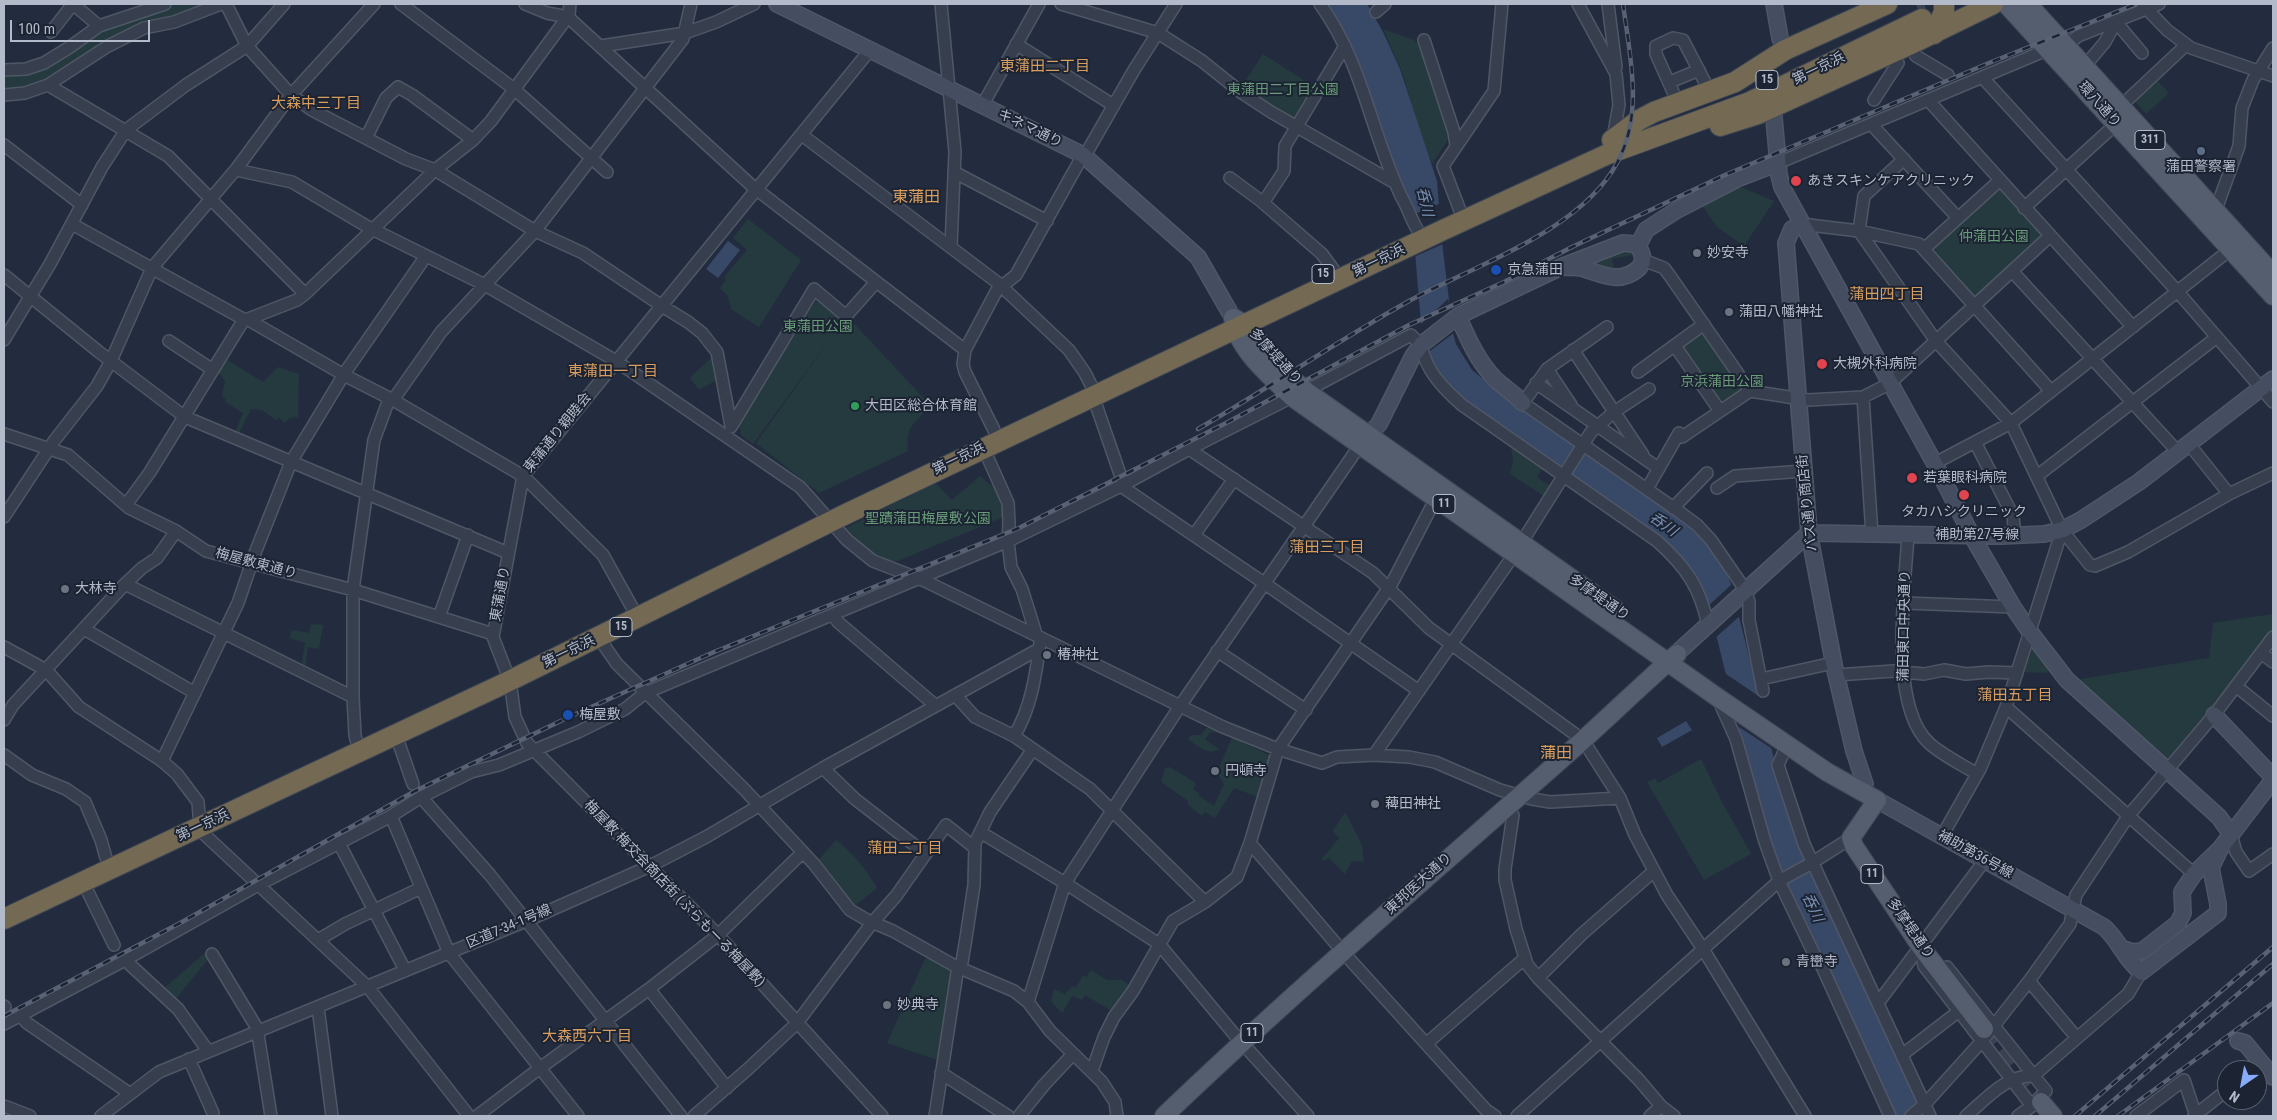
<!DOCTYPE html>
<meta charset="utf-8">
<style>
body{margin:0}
#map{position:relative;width:2277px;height:1120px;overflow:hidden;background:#232c3e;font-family:"Roboto Condensed",sans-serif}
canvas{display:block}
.frame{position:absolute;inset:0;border:5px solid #b3bac9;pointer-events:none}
.north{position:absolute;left:2217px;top:1060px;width:50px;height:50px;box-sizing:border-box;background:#1c2433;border:1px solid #58606f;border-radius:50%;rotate:213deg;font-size:14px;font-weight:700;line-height:20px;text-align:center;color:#b3bac9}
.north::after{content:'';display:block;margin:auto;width:18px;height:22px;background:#87aafb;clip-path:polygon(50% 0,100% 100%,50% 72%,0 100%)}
.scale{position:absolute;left:10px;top:20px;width:140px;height:22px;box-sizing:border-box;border:2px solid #b3bac9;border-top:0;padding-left:6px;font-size:15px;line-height:18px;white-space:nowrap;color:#b3bac9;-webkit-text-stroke:4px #1c2433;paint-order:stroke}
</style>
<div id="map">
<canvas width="2277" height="1120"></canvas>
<div class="frame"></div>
<div class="north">N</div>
<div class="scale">100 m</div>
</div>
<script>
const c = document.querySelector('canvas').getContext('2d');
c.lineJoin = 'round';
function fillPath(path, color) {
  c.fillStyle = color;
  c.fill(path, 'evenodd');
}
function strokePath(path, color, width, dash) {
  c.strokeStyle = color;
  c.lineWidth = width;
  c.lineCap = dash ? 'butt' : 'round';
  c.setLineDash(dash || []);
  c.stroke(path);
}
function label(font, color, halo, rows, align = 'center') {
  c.font = font + ' "Roboto Condensed","Noto Sans JP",sans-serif';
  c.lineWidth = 4;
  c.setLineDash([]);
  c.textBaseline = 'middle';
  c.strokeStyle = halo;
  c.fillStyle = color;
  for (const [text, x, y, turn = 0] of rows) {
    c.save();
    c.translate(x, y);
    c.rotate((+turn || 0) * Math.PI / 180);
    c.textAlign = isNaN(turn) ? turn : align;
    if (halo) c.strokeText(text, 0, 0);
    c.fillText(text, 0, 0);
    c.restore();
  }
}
fillPath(new Path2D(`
 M165,4H213L165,23L47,84L4,94V70L26,69L99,26Z
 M1383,29L1414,40L1421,47L1449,134L1447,141L1432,164L1421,137L1403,74Z
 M1263,54L1316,88L1296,119L1290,120L1242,86Z
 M2155,78L2169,93L2146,114L2132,98Z
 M1735,187L1743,188L1774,201L1744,246L1717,227L1701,204Z
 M1998,188H2002L2043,235L1979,298L1971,297L1933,256V248Z
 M748,219L801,260L759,327L731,309L728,296L720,288L726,280L724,277L747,250L733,238Z
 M1627,248L1635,252L1633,255L1612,259L1614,267L1623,268L1635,265L1620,271L1592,267L1591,263Z
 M820,301L843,321L847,316L928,403C919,428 905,418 908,451L819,493L756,443L841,324L753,444L741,435L739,425L815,302Z
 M1699,334L1708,337L1742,385L1740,393L1722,406L1681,349L1682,345Z
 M717,352L722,377L699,390L690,378Z
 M224,358L263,382L278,367L299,374L298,417L289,418L285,423L279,418L276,420L262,410L251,409L238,435L235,433L243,413L225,402L226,398L222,396L225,381L216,370Z
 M1511,447L1542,469L1537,477L1550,486L1544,496L1510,474L1513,461Z
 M980,476L998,491L1006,516L888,565L860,545L846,531V528L935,483L952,500Z
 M2273,614V629L2211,709L2166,760L2075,680L2209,658L2213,623Z
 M311,624L323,625L319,649L308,647L305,670L301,668L305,643L290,638L292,630L309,633Z
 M2032,650L2048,670L2047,673L2024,672Z
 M1209,725L1220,733L1211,732L1205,739L1219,749C1208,756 1197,746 1188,739L1191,735H1201Z
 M1233,735L1243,741V743L1271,756L1261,798L1234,788L1215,818L1205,812L1202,816L1187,804L1188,801L1161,782L1165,769L1169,767C1172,768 1195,782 1196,784L1193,789L1199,793L1198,795L1214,806L1224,784L1217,773Z
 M1701,759L1722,802L1751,854L1704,880L1647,782L1655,778L1658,783Z
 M1345,812L1362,845L1364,862L1352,861L1345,874L1329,858L1324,861L1322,859L1339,838L1333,831Z
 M836,840C855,855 865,868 877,888L853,907L817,862Z
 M205,953L209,958L174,1001L162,990Z
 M927,955L954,972L938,1060L887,1043Z
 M1091,970L1107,980H1122L1131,986L1115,1013L1085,995L1082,1000L1072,996L1063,1012H1061L1051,1001L1054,989L1065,994L1073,986L1076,988L1083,975L1087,977Z`), '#253a3f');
fillPath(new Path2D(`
 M1323,4H1367L1383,32L1400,69L1437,181L1442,242L1453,333L1456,344L1472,370L1505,397L1687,524L1707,544L1723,565L1731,584L1779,779L1806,862L1924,1116H1894L1787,887L1767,834L1755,795L1709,605L1699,582L1690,568L1461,399L1446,384L1432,362L1421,324L1411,203L1394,173Z
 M728,241L740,250L718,278L706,269Z
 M1686,721L1692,730L1662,747L1657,738Z`), '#384968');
fillPath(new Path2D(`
 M1441,203L1443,244L1414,257L1412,215Z
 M1448,299L1453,314L1455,332L1426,354L1419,326Z
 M1732,584L1741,615L1714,639L1707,607Z
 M1723,672L1763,699L1774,750L1736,725Z`), '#232c3e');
strokePath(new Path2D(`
 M1984,1029L2041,1102`), '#394153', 18, [18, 9]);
strokePath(new Path2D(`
 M1917,7L1924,4`), '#394153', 20, [20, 10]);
const street = new Path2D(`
 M73,4L99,26
 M226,4L247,46L291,95L312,110L406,159L435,170L535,231L583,253L662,306L688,322L702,333L717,352L731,426
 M401,4L514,89L607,172
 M525,4L547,13L568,17L752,186L965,350
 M941,4L955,152L951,246
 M1061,4L1158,33L1202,61L1242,93L1271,112L1395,183
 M1320,4C1364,65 1370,132 1402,198C1408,208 1411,219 1417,229
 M1578,4L1616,74L1619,105L1613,138
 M1608,4L1616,67
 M2142,4L2167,30L2191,48L2273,76
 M1376,12L1385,4
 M2116,22L2142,53
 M51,32L73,4
 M1424,40L1454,132L1456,145
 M1016,44L1113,105
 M1909,45L1916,56L1948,75
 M601,46L685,33L716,22L754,4
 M2066,46L2078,36L2159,4
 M870,50L523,476L493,637L510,681L515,717L527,743L718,935L882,1116
 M2084,67L2105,42L2116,22
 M4,70L26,69L44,63L70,47L99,26L165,4
 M1983,78L2177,291L2273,402
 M1670,82L1699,70
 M48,85L108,46L144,28L174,22L221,4
 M4,95L25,93L48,85L168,156L305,294
 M1874,100L1898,63L1893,52
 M1929,101L2133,327
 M1678,103L1656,54V46L1673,38L1683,40L1710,92
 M982,106L1039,4
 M2121,106L2186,45
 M1871,124L1958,218
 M802,135L998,283L1069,350L1085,373L1091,385
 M366,138L386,98L398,87L412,95L473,140
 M4,145L82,205
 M1904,159L1864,196L1859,231L1936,341L2011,423L2062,530L2090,565L2095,566L2128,552L2229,494L2273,473
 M1778,163L2049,49
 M237,168L241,171L292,182L368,227L485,285L616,361L800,487L847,540L873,561L925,581L1223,727L1278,749L1322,763L1337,757L1374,755L1409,757L1435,762L1500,790L1532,799L1550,802L1620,798
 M954,172L1047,221
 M1230,178L1261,201L1322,254L1333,269
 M1263,203L1284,171L1285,146L1345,46
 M2024,208L2116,124
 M2215,212L2239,146L2242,108L2253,80L2273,48
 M1464,221L1443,166L1494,91L1502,4
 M72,224L245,320
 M1801,224L1859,231L1919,244L2051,391
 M1924,249L1999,181
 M1643,260L1664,268L1670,276L1750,391
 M2012,271L2178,452
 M4,275L99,352L185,417L508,553
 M247,319L344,375L393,400L523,476L603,555L633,609
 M1607,327L1547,369L1523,403L1681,513L1697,525L1711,540L1746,591L1749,602V620L1763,691
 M4,340L50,264L102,167L126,130L186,85L247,46L284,4
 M169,341L213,370
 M1675,346L1720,411
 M1573,350L1643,455
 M1547,369L1571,405
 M1638,372L1704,324
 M1536,383L1658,468
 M1306,391L1411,335C1425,347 1421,354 1430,369C1438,383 1450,394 1462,405L1657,541C1686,567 1700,587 1708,625
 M1093,396L1121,477
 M1863,397L1872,535
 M731,427L814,289L846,316L876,282
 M994,430L965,372L963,364L965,350L997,290L1016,275L1083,155L1087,152L1134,70L1176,4
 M4,434L68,455L129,508L176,531L206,551L353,590L493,634
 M1682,437L1750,391L1808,400L1863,397L1889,384L2050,236
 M1975,442L2013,516L2015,536
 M2189,444L2229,494
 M983,447L1008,503L1009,523L1008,541L1011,567L1022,589L1036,634
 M1189,449L1373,573L1429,628L1583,740L1620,798L1635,835L1667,895L1703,949L1805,1116
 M1936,466L1939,461L2011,423L2231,249
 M2037,476L2217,337
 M1121,486L1264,583L1419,691
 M1717,488L1735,476L1804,471
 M1647,489L1679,433
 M126,505L150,472L243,321L297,300L305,294L435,170L473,140L491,121L569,15L570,4
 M1673,508L1707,473
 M4,517L54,441L97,386L111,361L152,268L237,168L291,95L374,4
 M1194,535L1234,479
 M1908,535C1905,588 1888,705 1929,743C1942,755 1961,764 1977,774
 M125,584L353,697
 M1904,603L2013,607
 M833,614L838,622L936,706
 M439,617L468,535
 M84,629L195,693
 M599,638L617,664L744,789L814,864L850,910L867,920L893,931L955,966L1014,991L1028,1002L1050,1031L1102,1082L1115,1102L1117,1116
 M4,647L46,670L79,707L162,761L177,774L198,802L200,827L205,835L367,986L469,1116
 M1217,651L1306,710
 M2261,653L2273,662
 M1836,675L1894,671L1924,674L1944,670L1966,674L1989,672L2017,673
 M1761,679L1833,663
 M2236,686L2273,716
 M955,695L975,717L1014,736L1090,789L1205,902
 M1718,699L1736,739L1765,842L1779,881L1815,956L1819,960L1890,1116
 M2006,707L2194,874
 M4,720L13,705L125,584L142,568L157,558L176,531
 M396,735L413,784
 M1014,736C1031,709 1036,674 1040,643
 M357,743L355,735L353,697V590L374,440L388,402L393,400L441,332L535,231L683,39L691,4
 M1787,745L1778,765L1804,844L1930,1116
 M4,755L32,775L66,789L85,802L101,840L106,858
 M1374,755L1515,553L1591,432L1614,412L1649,389
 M162,761L238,603L255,553L291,462L346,371L426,256
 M823,768L855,799L926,854
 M421,797L490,875L681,1116
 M1505,807L1513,815L1505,869V880L1516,929L1527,964L1538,978L1639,1080L1661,1106L1674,1116
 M391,816L449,953L578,1116
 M980,832L1065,883L1159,944L1234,1034L1308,1116
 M2231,834L2236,852L2249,871L2273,854
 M1942,836L1980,769L2006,707L2062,530
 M339,843L405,970
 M1250,843L1343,952L1486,1110L1495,1116
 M83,882L114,945
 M318,940L345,924L421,888
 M1921,950L1924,966L2032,1106
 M212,954L257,1028L271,1116
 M125,960L178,1009L208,1051
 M1947,967L2046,1091L2032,1106L2018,1116
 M1538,978L1582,934L1654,871
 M2029,981L2077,1038
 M649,989L727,1088
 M1028,1002L1065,883L1180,706L1360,445
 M1878,1003L1985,860
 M4,1006L5,1007
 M318,1007L332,1116
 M20,1015L27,1023L129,1093
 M4,1024L125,960L260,884L391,816L421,797L471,772L499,765L578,732L625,709L645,693L1008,541L1121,486L1189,449L1292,397
 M1426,1044L1525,958
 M1902,1055L1959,1011
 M189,1059L213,1113
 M1092,1071L1104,1037L1114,1017L1133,991L1173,921L1205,902L1237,877L1250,843L1278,749L1392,583L1436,498
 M941,1073L1008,1116
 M4,1106L30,1116
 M101,1116L159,1072L526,921L650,866L706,837L823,768L1039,649
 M477,1116L540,1068L649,989L718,935L803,852
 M694,1116L748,1069L797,1023L872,923L896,896L946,825L975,848
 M935,1116L957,973L962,962L966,938L974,885L975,843L990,812L1033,749
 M1019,1116L1044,1085L1073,1054
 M1517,1116L1779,881L1810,864L1851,838
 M1650,1116L1661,1106
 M1911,1116L1925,1104L1982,1041L2029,981L2070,924L2076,895L2129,815L2214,715L2273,637
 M1966,1116C1985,1100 2007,1074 2033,1076L2128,994L2141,972
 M2136,1116L2184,1080L2196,1116
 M2194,1116L2227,1090`);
const secondary = new Path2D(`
 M777,4L1083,155L1198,257L1233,318
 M1774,4L1780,38L1785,50
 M1773,106L1779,175L1782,187L1936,466L1972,536L2013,607L2030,632L2067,680L2219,817L2231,834
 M1801,224L1792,229L1786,243L1809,533L1835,670L1854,751L1865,784
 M1638,246L1646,230L1677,210L1739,178L1778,163
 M1458,316C1468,339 1478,362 1496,380C1505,388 1515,394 1523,403
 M1361,444L1379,424L1413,356L1422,344L1458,316L1561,267L1623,243L1634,244C1643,249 1645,261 1639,268C1619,286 1601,273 1581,268C1575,267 1567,267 1561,267
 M1677,653L1809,533L2001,536L2044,534L2062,530L2081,520L2139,482L2273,379
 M2214,715L2273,777
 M1877,800L2104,927C2119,940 2125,960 2141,972L2218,913V904L2211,868L2220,849
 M2121,948L2132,952L2142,951L2178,923L2183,913L2182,892L2194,874L2220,849L2273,780
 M2238,1041L2245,1043L2273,1077`);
const primary = new Path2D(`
 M2006,4L2273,296
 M2028,4L2273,274
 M1233,318C1237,349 1270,376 1292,397L1717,697L1827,772L1877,800
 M1234,318L1246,325L1280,368L1306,391L1615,609
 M1877,800L1851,838L1854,846L1921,947L1984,1029
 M2041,1102L2053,1116
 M1164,1116C1299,987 1442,865 1582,741C1614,712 1645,682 1677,654`);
const highway = new Path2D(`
 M1934,34L1944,12V4
 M1720,126L1758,114L1909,45L1993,4
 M1612,140L1639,120L1654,112L1735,82L1785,50L1887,4
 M4,919L501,685L846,514L1443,230L1608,154L1750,102L1922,19`);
strokePath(street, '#4f5766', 14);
strokePath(secondary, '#4f5766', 18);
strokePath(primary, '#404857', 20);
strokePath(highway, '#3f4756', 22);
strokePath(street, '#373f4e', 11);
strokePath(secondary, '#454d61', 15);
strokePath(primary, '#555e6e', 18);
strokePath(highway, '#746a54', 20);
const rail = new Path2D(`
 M1198,429C1269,388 1337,341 1409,301C1473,266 1581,231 1617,163C1644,113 1630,57 1623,4
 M4,1016L182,922L415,791L569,717L714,652L1019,528L1228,422L1409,325L1504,282L1574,246L1725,175L1989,63L2136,4
 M2075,1116L2273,947
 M2095,1116L2273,964
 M2118,1116L2273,1003`);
strokePath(rail, '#596275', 4.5);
strokePath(rail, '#1c2433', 2.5, [8]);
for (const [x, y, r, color] of [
 [2201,151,5,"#5c6f8a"],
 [1796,181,6,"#e0444e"],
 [1697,253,5,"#6b7280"],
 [1496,270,6,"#1a4fb4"],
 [1729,312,5,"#6b7280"],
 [1822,364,6,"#e0444e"],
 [855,406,5,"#2e9e5b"],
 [1912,478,6,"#e0444e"],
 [1964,495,6,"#e0444e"],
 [65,589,5,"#6b7280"],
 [1047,655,5,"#6b7280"],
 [568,715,6,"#1a4fb4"],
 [1215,771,5,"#6b7280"],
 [1375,804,5,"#6b7280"],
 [1786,962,5,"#6b7280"],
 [887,1005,5,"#6b7280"]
]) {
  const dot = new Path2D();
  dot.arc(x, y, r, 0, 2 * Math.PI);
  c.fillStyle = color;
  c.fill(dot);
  strokePath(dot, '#1c2433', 2);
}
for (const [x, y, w] of [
 [1767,80,22],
 [2150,140,30],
 [1323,274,22],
 [1444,504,22],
 [621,627,22],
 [1872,874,22],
 [1252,1033,22]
]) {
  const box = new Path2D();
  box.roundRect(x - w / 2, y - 9.5, w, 19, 4);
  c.fillStyle = '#1c2433';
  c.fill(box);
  strokePath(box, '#b3bac9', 1);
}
label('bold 12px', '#b3bac9', null, [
 ["15",1767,80],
 ["311",2150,140],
 ["15",1323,274],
 ["11",1444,504],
 ["15",621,627],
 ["11",1872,874],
 ["11",1252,1033]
]);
label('14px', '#b3bac9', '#1c2433', [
 ["第一京浜",1819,69,-26],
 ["環八通り",2099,105,48],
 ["キネマ通り",1030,129,26],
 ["第一京浜",1379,261,-26],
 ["多摩堤通り",1275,357,48],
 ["東蒲通り親睦会",558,433,-51],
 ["第一京浜",959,459,-26],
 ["バス通り商店街",1808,503,-96],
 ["補助第27号線",1977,535],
 ["梅屋敷東通り",256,564,15],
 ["東蒲通り",501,594,-80],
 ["多摩堤通り",1599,598,35],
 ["蒲田東口中央通り",1905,626,-89],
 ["第一京浜",569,652,-26],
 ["第一京浜",203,826,-25],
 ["補助第36号線",1975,855,29],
 ["東邦医大通り",1419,884,-42],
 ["梅屋敷 梅交会商店街 (ぷらもーる梅屋敷)",674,894,46],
 ["区道7-34-1号線",509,927,-23],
 ["多摩堤通り",1910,929,55]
]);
label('14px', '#699b79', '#1c2433', [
 ["東蒲田二丁目公園",1283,90],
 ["仲蒲田公園",1994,237],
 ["東蒲田公園",818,327],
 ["京浜蒲田公園",1722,382],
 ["聖蹟蒲田梅屋敷公園",928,519]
]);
label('14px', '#b3bac9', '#1c2433', [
 ["蒲田警察署",2201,167,"center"],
 ["あきスキンケアクリニック",1807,181],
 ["妙安寺",1707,253],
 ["京急蒲田",1507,270],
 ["蒲田八幡神社",1739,312],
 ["大槻外科病院",1833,364],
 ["大田区総合体育館",865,406],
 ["若葉眼科病院",1923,478],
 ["タカハシクリニック",1964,512,"center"],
 ["大林寺",75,589],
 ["椿神社",1057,655],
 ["梅屋敷",579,715],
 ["円頓寺",1225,771],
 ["薭田神社",1385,804],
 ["青巒寺",1796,962],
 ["妙典寺",897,1005]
], 'left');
label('15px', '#d89e60', '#1c2433', [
 ["東蒲田二丁目",1045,67],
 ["大森中三丁目",316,104],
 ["蒲田四丁目",1887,295],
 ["東蒲田一丁目",613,372],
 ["蒲田三丁目",1327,548],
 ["蒲田五丁目",2015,696],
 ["蒲田二丁目",905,849],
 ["大森西六丁目",587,1037]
]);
label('italic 15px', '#7a8eb2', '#1c2433', [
 ["呑川",1424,202,77],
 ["呑川",1663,525,35],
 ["呑川",1812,908,65]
]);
label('16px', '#d89e60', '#1c2433', [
 ["東蒲田",916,198],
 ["蒲田",1556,754]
]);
</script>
